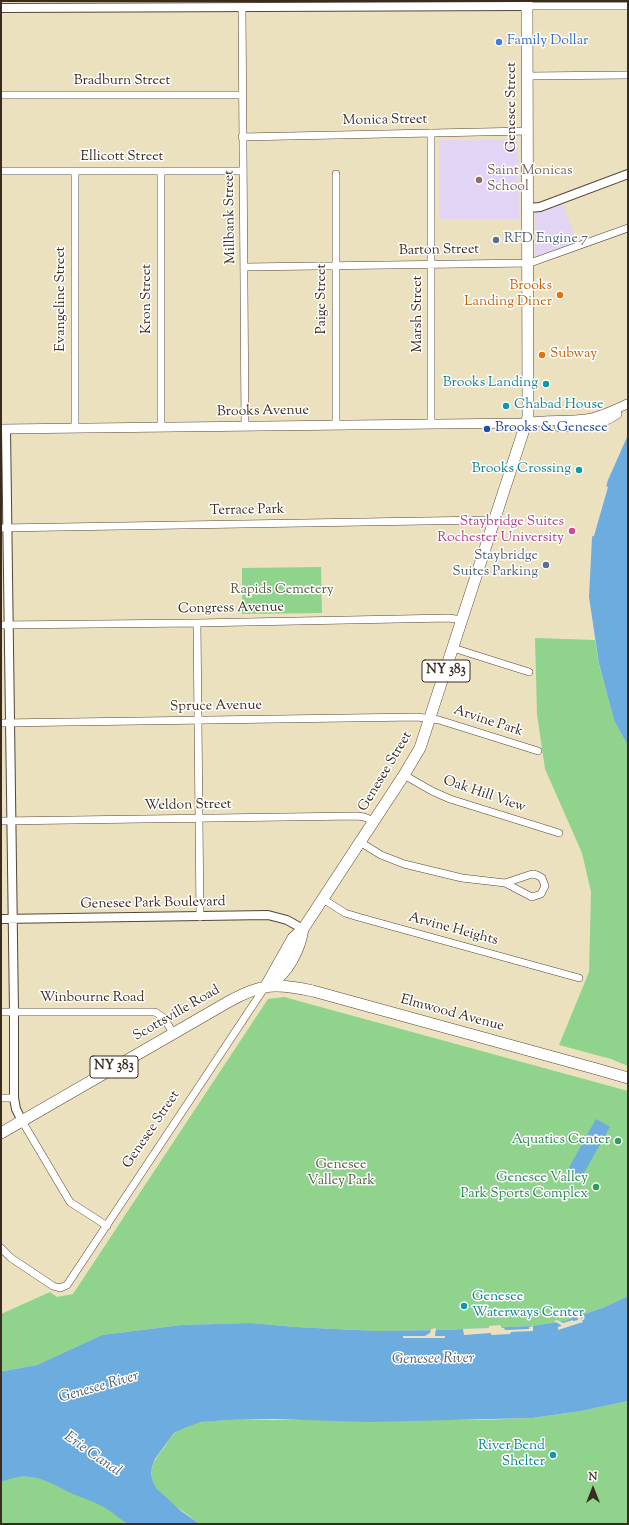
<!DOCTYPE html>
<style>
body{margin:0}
#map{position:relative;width:629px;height:1525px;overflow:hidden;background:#ece1be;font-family:"Sorts Mill Goudy",serif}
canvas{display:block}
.frame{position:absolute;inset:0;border:2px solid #3b2a1e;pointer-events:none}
.north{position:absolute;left:573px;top:1469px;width:40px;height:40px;-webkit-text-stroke:3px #fff;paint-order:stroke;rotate:0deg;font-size:11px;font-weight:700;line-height:16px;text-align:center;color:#3b2a1e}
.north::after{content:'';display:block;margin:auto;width:14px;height:18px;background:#3b2a1e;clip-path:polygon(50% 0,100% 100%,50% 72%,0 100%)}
</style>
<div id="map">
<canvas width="629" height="1525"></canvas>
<div class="frame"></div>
<div class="north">N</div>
</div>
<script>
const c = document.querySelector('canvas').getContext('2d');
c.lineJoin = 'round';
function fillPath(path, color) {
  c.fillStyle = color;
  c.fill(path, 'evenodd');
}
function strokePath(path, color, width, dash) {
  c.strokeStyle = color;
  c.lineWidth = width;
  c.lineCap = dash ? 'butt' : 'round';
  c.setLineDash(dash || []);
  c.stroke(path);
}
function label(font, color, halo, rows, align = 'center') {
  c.font = font + ' "Sorts Mill Goudy",serif';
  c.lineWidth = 3;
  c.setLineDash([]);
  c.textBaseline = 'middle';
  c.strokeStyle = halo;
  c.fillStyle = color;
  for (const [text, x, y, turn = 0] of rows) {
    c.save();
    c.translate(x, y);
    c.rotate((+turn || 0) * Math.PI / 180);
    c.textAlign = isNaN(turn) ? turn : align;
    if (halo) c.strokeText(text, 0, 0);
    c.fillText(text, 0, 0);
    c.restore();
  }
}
fillPath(new Path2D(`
 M439,140H518L519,219H439Z
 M562,202L577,243L537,256L535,253V214L538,211Z`), '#e1d4f4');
fillPath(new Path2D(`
 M321,567L322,613L242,614V568Z
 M535,638L595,640L599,665L614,720L628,746V1066L611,1059L559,1045L589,972L591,892L582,853L545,769L537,714Z
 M284,997L628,1091V1296L605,1307L564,1321L531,1326L444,1330L377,1331L295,1327L251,1323L181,1325L102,1335L37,1365L4,1371L1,1370V1314L50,1292L57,1297L73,1294L268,999Z
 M628,1401V1524H200C186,1512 163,1501 154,1484C148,1472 153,1462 160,1453C166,1447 169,1438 175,1433C190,1421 211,1421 228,1420H481L532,1418L581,1411Z
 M34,1476L49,1481L61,1488L96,1502L108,1509L128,1524H1V1482L12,1477Z`), '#8fd38c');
fillPath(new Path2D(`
 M628,435V746L614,720L599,664L589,597L592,538L595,525L608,480Z
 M596,1119L610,1127L581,1178L567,1171Z
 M628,1296V1401L581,1411L532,1418L368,1422L273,1419L228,1420L201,1422L184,1428L174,1433L155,1459L152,1467L151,1474L153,1482L157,1489L181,1511L200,1524C189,1524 133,1525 127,1523C120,1520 114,1513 107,1509C96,1502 85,1499 73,1494C45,1481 34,1469 1,1482V1371H4L37,1365L102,1335L181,1325L251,1323L295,1327L377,1331L444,1330L531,1326L564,1321L605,1307Z`), '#6cacdf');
fillPath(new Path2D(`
 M604,485L608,487L594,536H592L593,525Z
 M579,1314L581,1319L585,1316L584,1320H582L583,1322L558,1330V1327L561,1326V1325L554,1321L557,1320L563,1323L573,1320V1321L578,1320L577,1315Z
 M500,1325L502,1328H504L505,1330L529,1329V1327L533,1326V1331L511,1332L510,1334L491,1335V1333L464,1335L463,1329L489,1328V1326Z
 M436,1328L435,1336H445V1338H403V1336H425L430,1333L431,1329Z`), '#ece1be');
const minor = new Path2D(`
 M527,6H628
 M242,7L245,426
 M528,76L628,75
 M1,95H242
 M431,133V424
 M242,137L528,131
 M1,171H243
 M75,171V428
 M245,267L530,263L628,228
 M336,425V174
 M161,427V171
 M1,528L485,520L493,522
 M197,623L200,917
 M1,625L197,623L449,618L462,620
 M453,648L529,672
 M1,723L417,717L439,720L538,751
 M404,775L432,791L450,799L559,833
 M1,821L357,816L364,817L374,821
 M360,842L381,855L404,864L462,878L505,883L532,874L537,875L542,878L545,886L541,894L532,897L505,883
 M323,899L345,913L358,917L579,978
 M1,1012H155L164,1018L173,1033
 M1,1098H14
 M22,1121L70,1202L107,1226
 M1,1248L11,1258L53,1286L60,1288L67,1285L265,987`);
const tertiary = new Path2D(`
 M1,8L527,6
 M528,208L540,207L628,174
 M6,429L14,1012V1098L16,1109L22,1121
 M1,919L268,915L287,920L303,929`);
const secondary = new Path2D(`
 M559,427C579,427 600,426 617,414
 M1,429L526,423C546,419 566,422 586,419C600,417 614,410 627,404`);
const primary = new Path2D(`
 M271,983C288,973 300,949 303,929
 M266,986L293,938L303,929L404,775L420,748L528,417L527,1
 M1,1133L228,1002C262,983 276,983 313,991L593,1068L628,1078`);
strokePath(minor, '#564536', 8);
strokePath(tertiary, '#564536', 10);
strokePath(secondary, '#564536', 10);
strokePath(primary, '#564536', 12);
strokePath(minor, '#fff', 7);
strokePath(tertiary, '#fff', 8);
strokePath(secondary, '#fff', 9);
strokePath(primary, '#fff', 11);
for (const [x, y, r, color] of [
 [499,42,4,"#3f7fe0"],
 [479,180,4,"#8d6e63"],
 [496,240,4,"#5c6f8a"],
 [560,295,4,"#e8710a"],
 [542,355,4,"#e8710a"],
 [546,384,4,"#0f9aa8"],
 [506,406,4,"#0f9aa8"],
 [487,429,4,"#1a4fb4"],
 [579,470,4,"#0f9aa8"],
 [572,531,4,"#d1479c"],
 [546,565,4,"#5c6f8a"],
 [618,1141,4,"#2e9e5b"],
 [596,1187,4,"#2e9e5b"],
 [464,1306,4,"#0f9aa8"],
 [553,1455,4,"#0f9aa8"]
]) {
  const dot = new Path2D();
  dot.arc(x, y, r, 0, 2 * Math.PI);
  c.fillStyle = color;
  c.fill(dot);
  strokePath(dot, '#fff', 1.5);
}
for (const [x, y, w] of [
 [446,671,48],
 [114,1067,48]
]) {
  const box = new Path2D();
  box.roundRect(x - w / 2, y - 11, w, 22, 3);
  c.fillStyle = '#fff';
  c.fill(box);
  strokePath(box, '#3b2a1e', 1);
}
label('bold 13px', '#3b2a1e', null, [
 ["NY 383",446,671],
 ["NY 383",114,1067]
]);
label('14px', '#366cbe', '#fff', [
 ["Family Dollar",507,42]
], 'left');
label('14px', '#3b2a1e', '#fff', [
 ["Bradburn Street",122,82],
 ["Genesee Street",513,107,-90],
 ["Monica Street",385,121,-1],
 ["Ellicott Street",122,158],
 ["Millbank Street",231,217,-91],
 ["Barton Street",439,251,-1],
 ["Evangeline Street",62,299,-90],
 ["Kron Street",148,299,-90],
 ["Paige Street",323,299,-90],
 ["Marsh Street",419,314,-90],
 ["Brooks Avenue",263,412,-1],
 ["Terrace Park",247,511,-1],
 ["Congress Avenue",231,609,-1],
 ["Spruce Avenue",216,707,-1],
 ["Arvine Park",488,722,18],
 ["Genesee Street",386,772,-59],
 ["Oak Hill View",484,795,19],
 ["Weldon Street",188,806,-1],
 ["Genesee Park Boulevard",153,904,-1],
 ["Arvine Heights",453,930,15],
 ["Winbourne Road",92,999],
 ["Scottsville Road",177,1014,-30],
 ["Elmwood Avenue",452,1014,15],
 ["Genesee Street",152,1130,-56]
]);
label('14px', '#785e54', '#fff', [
 ["Saint Monicas",487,172],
 ["School",487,188]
], 'left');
label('14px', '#4e5e75', '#fff', [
 ["RFD Engine 7",504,240],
 ["Staybridge",538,557,"right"],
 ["Suites Parking",538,573,"right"]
], 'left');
label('14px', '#c56008', '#fff', [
 ["Brooks",552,287],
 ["Landing Diner",552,303],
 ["Subway",550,355,"left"]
], 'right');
label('14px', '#0d838f', '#fff', [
 ["Brooks Landing",538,384],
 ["Chabad House",514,406,"left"],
 ["Brooks Crossing",571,470],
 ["Genesee",472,1298,"left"],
 ["Waterways Center",472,1314,"left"],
 ["River Bend",545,1447],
 ["Shelter",545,1463]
], 'right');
label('14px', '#164399', '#fff', [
 ["Brooks & Genesee",495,429]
], 'left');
label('14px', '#b23c85', '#fff', [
 ["Staybridge Suites",564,523],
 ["Rochester University",564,539]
], 'right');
label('14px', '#545d3f', '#fff', [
 ["Rapids Cemetery",282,591],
 ["Genesee",341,1166],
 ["Valley Park",341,1182]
]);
label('14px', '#27864d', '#fff', [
 ["Aquatics Center",610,1141],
 ["Genesee Valley",588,1179],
 ["Park Sports Complex",588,1195]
], 'right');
label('italic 15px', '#4f5e6b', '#fff', [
 ["Genesee River",433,1360,-1],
 ["Genesee River",99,1388,-16],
 ["Erie Canal",92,1455,35]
]);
</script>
